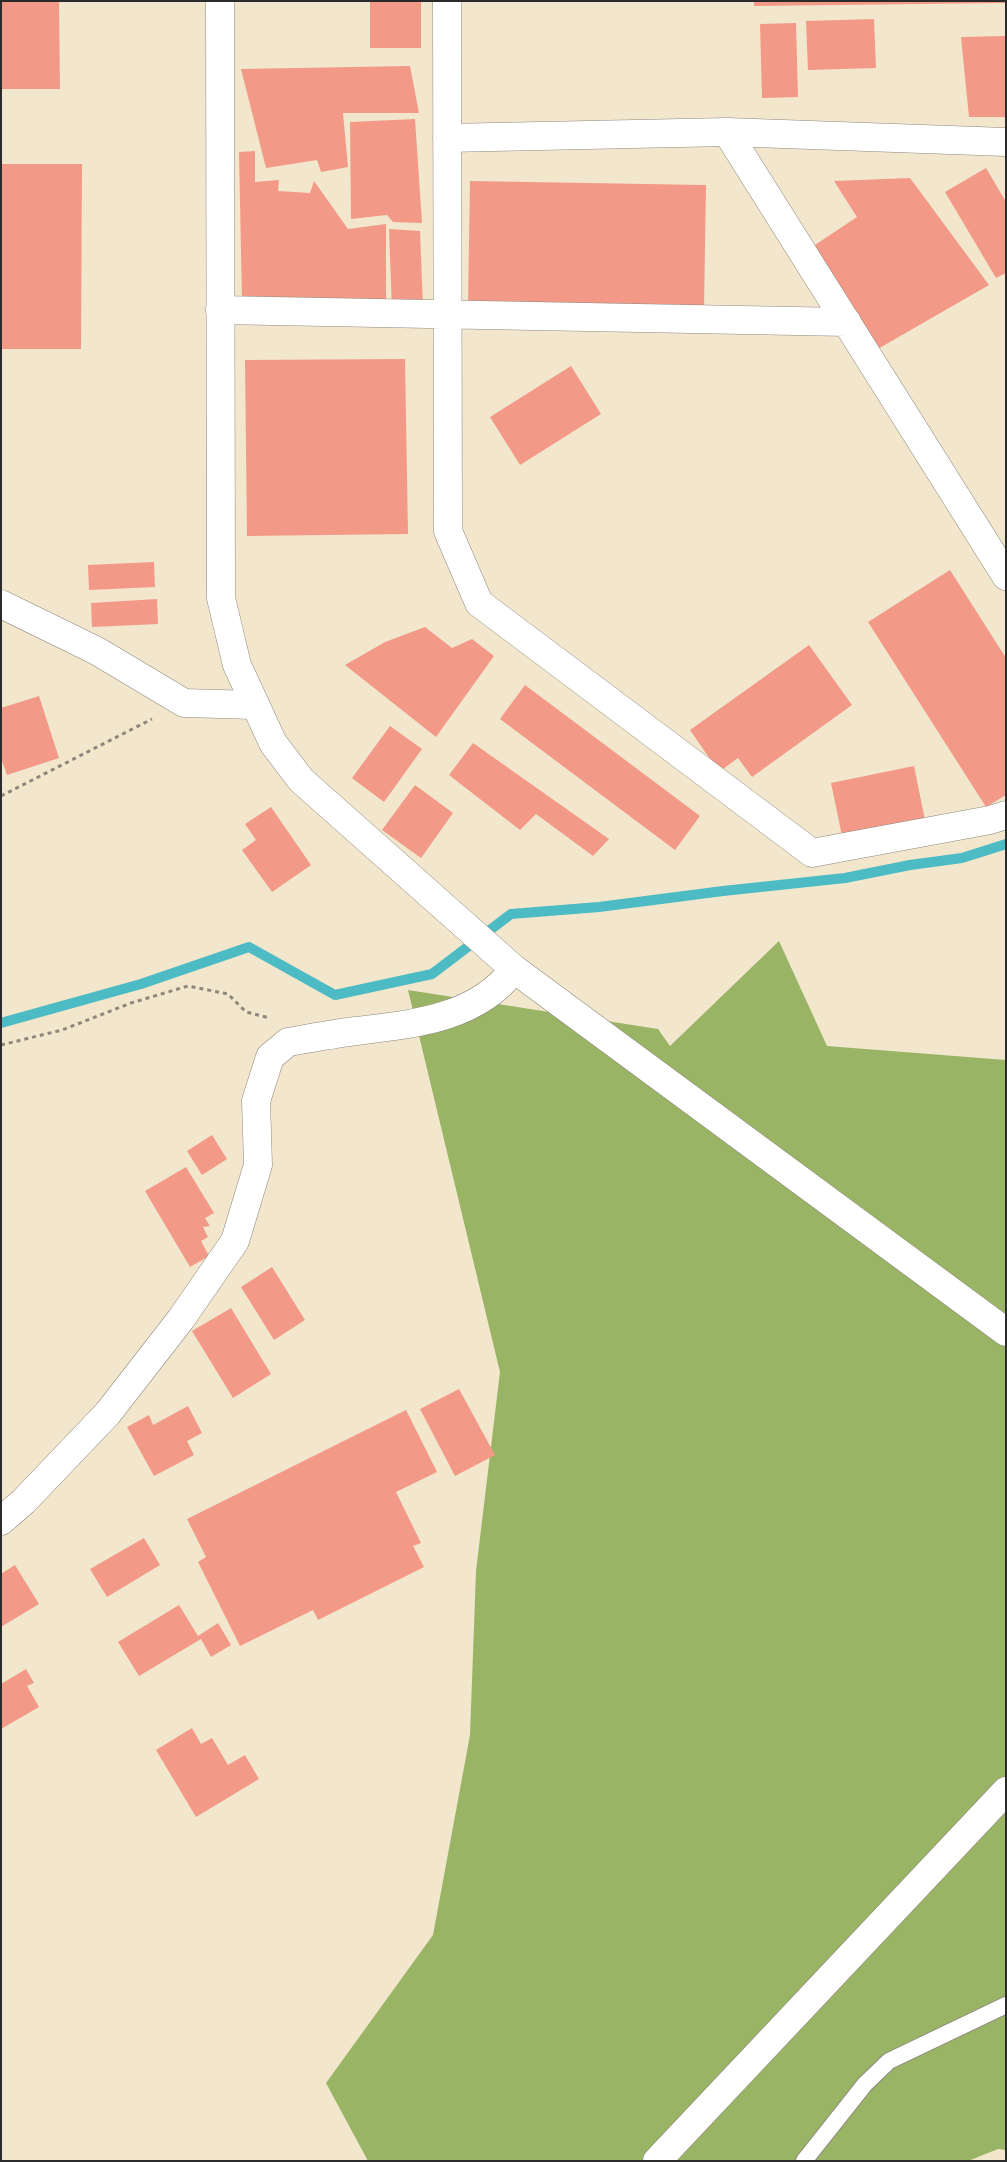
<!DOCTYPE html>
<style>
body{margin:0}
#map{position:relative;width:1007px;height:2162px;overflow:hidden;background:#f2e6cd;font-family:"Gochi Hand",sans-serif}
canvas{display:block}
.frame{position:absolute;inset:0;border:2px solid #2b2b2b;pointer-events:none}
</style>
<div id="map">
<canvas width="1007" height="2162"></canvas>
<div class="frame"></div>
</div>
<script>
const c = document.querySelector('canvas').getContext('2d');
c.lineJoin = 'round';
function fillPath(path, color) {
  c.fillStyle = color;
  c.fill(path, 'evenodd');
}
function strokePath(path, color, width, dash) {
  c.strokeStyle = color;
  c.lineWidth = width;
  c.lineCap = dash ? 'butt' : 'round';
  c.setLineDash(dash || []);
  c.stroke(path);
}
fillPath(new Path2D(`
 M779,941L827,1046L1006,1060V2150L998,2149L968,2161H368L326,2083L433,1935L470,1735L476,1571L500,1372L408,990L658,1029L670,1046Z`), '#9ab466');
strokePath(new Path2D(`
 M1,1023L141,984L249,947L335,995L432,974L511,914L599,907L723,891L845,878L910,865L962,858L1006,844`), '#4cbbc3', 10);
fillPath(new Path2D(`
 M1,1H59L60,89H1Z
 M370,1H421V48H370Z
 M754,1H1006V3L754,6Z
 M874,19L876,68L808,70L806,21Z
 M796,23L798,97L762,98L760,24Z
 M1006,36V117H969L961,37Z
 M410,66L419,113H343L348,167L321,172L317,160L266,168L241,69Z
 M415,119L422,223L393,222L387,215L351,219L350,122Z
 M255,151V182L279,180L278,191L310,193L314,181L348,229L386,224V305L242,301L239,152Z
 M1,164H82L81,349H1Z
 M986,168L1006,202V273L996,278L945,192Z
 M910,178L989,285L876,350L812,247L857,217L834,181Z
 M470,181L706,185L704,308L468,304Z
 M389,229L420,231L423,307L392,310Z
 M405,359L408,534L247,536L245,360Z
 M571,366L601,414L520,465L490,417Z
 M154,562L155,587L89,590L88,565Z
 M950,570L1006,658V795L986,807L868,622Z
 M157,599L158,624L92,627L91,603Z
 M425,627L452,648L472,639L494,656L436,737L345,665L385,642Z
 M809,645L852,705L752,777L738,758L719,772L690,730Z
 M525,685L700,816L675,850L500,719Z
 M39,696L59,758L7,775L1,758V708Z
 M390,726L422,749L384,802L352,778Z
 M473,743L609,839L593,856L536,814L520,830L449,775Z
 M914,766L925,820L842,836L831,783Z
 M415,785L453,813L421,858L382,830Z
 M271,807L311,865L272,892L242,850L256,840L245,824Z
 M212,1135L227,1159L202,1175L187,1151Z
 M186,1167L214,1213L205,1218L210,1226L203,1227L208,1237L201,1241L209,1256L190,1267L145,1191Z
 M272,1267L305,1320L274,1340L241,1287Z
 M231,1308L271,1374L233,1398L192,1331Z
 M459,1389L495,1455L455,1476L420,1409Z
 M188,1406L202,1433L187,1441L194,1455L154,1476L127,1427L149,1415L153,1425Z
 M406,1410L437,1472L396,1492L421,1543L413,1546L424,1567L318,1620L313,1610L240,1646L198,1562L206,1557L187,1519Z
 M144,1538L160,1565L107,1597L90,1569Z
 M15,1565L39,1604L1,1627V1574Z
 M179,1605L198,1636L218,1623L231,1645L211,1657L201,1639L139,1676L118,1642Z
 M26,1669L34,1683L27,1686L39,1707L1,1729V1684Z
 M192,1728L201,1744L212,1738L228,1765L245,1755L259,1779L196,1817L156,1750Z`), '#f29a87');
const service = new Path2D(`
 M804,2161L865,2084L889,2061L1006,2005`);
const minor = new Path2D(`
 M447,1L448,531L479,603L812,853L990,820L1006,815
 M727,132L1006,576
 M447,138L727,132L1006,142
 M220,310L847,322
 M1,604L97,651L184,703L255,705
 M1,1521L24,1501L108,1413L181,1319L235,1241L258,1165L256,1101L270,1057L288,1042C311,1038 333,1034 356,1031C413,1024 477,1019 514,969
 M657,2161L1006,1791`);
const tertiary = new Path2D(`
 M220,1L221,598L237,665L273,743L301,780L514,969L1006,1332`);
strokePath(service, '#8e887c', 18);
strokePath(minor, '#8e887c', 29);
strokePath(tertiary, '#8e887c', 29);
strokePath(new Path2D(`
 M1,796L152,719
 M1,1045L62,1030L131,1003L188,986L228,994L246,1012L270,1018`), '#8e887c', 3, [4, 4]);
strokePath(service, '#fff', 16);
strokePath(minor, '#fff', 28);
strokePath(tertiary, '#fff', 28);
</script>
